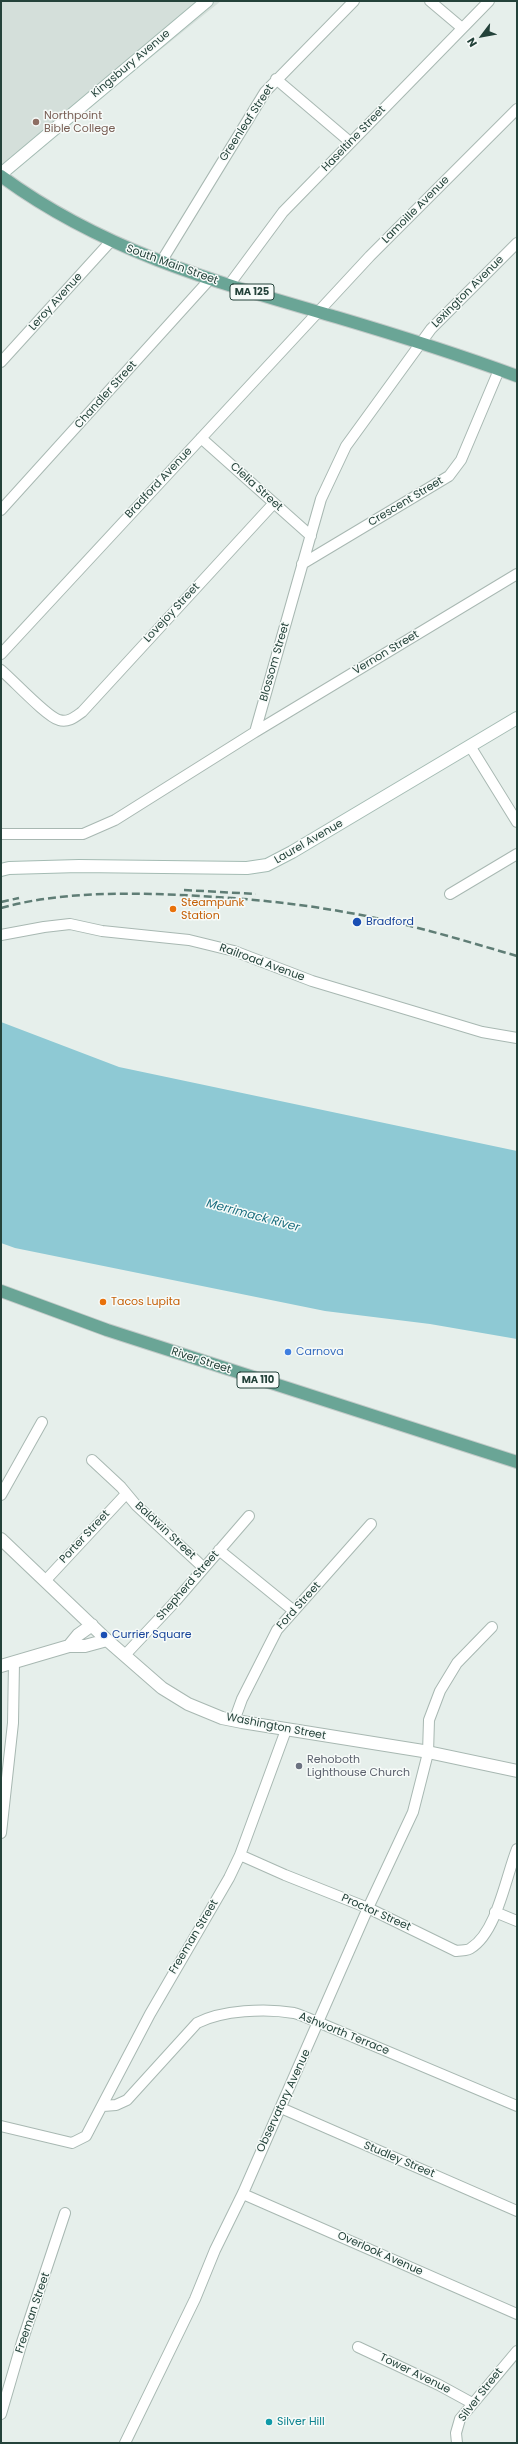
<!DOCTYPE html>
<style>
body{margin:0}
#map{position:relative;width:518px;height:2444px;overflow:hidden;background:#e6efeb;font-family:Poppins,sans-serif}
canvas{display:block}
.frame{position:absolute;inset:0;border:2px solid #24423a;pointer-events:none}
.north{position:absolute;left:462px;top:16px;width:40px;height:40px;-webkit-text-stroke:3px #f7fbf9;paint-order:stroke;rotate:238deg;font-size:11px;font-weight:700;line-height:16px;text-align:center;color:#24423a}
.north::after{content:'';display:block;margin:auto;width:14px;height:18px;background:#24423a;clip-path:polygon(50% 0,100% 100%,50% 72%,0 100%)}
</style>
<div id="map">
<canvas width="518" height="2444"></canvas>
<div class="frame"></div>
<div class="north">N</div>
</div>
<script>
const c = document.querySelector('canvas').getContext('2d');
c.lineJoin = 'round';
function fillPath(path, color) {
  c.fillStyle = color;
  c.fill(path, 'evenodd');
}
function strokePath(path, color, width, dash) {
  c.strokeStyle = color;
  c.lineWidth = width;
  c.lineCap = dash ? 'butt' : 'round';
  c.setLineDash(dash || []);
  c.stroke(path);
}
function label(font, color, halo, rows, align = 'center') {
  c.font = font + ' Poppins,sans-serif';
  c.lineWidth = 3;
  c.setLineDash([]);
  c.textBaseline = 'middle';
  c.strokeStyle = halo;
  c.fillStyle = color;
  for (const [text, x, y, turn = 0] of rows) {
    c.save();
    c.translate(x, y);
    c.rotate((+turn || 0) * Math.PI / 180);
    c.textAlign = isNaN(turn) ? turn : align;
    if (halo) c.strokeText(text, 0, 0);
    c.fillText(text, 0, 0);
    c.restore();
  }
}
fillPath(new Path2D(`
 M1,1H221L1,178Z`), '#d4dfda');
fillPath(new Path2D(`
 M1,1022L119,1067L517,1151V1339L430,1324L325,1311L15,1248L1,1243Z`), '#8ec9d4');
const minor = new Path2D(`
 M430,1L462,28
 M276,79L350,142
 M161,262L265,92L354,1
 M229,285L283,212L489,1
 M1,362L111,241
 M201,438L311,536
 M1,510L210,279
 M302,564L449,476L461,460L499,370
 M1,654L370,256L517,109
 M1,670C13,680 47,717 59,720C68,723 75,717 82,712L274,503
 M255,732L517,574
 M470,746L517,822
 M1,834H83L115,820L255,732L321,499L346,446L431,329L517,243
 M450,894L517,854
 M1,935L44,927L70,924L102,931L189,940L234,951L312,981L482,1032L517,1038
 M92,1460L121,1487L136,1505L204,1568
 M1,1495L42,1422
 M219,1550L294,1611
 M45,1581L126,1494
 M125,1655L173,1604L249,1516
 M234,1721L242,1699L277,1630L371,1524
 M1,1833L13,1723L14,1662
 M240,1855L285,1875L368,1908L456,1951C461,1950 468,1951 471,1948C497,1932 506,1876 517,1849
 M495,1912L517,1921
 M103,2106L116,2105L127,2100L197,2023C222,2010 266,2008 294,2013C302,2015 311,2020 320,2023L517,2106
 M281,2108L517,2211
 M1,2126L72,2143L86,2136L150,2014L229,1878L240,1855L286,1730
 M243,2194L517,2314
 M358,2347L439,2385L472,2403
 M1,2414L22,2342L65,2213
 M125,2443L195,2299L215,2250L243,2193L368,1908L413,1812L428,1753L429,1720L440,1691L457,1663L492,1627
 M457,2443L456,2433L460,2419L517,2351`);
const tertiary = new Path2D(`
 M1,1539L107,1640L162,1688L188,1704L222,1718L242,1722L423,1751L517,1771
 M69,1646L78,1635L92,1625
 M1,1666L69,1646H85L107,1640`);
const secondary = new Path2D(`
 M1,174L207,1
 M1,870L9,868L79,866L247,868L267,865L292,852L517,718`);
const primary = new Path2D(`
 M1,176C103,251 215,282 336,317C397,335 457,354 517,376
 M1,1291L107,1330L517,1462`);
strokePath(minor, '#a8b8b2', 12);
strokePath(tertiary, '#a8b8b2', 14);
strokePath(secondary, '#a4bbb3', 14);
strokePath(primary, '#c2cac8', 14);
strokePath(minor, '#fff', 10);
strokePath(tertiary, '#fff', 12);
strokePath(secondary, '#fff', 12);
strokePath(primary, '#6aa596', 12);
strokePath(new Path2D(`
 M184,890L256,894
 M1,902L19,898
 M1,908C51,894 103,893 154,894C219,896 286,901 350,913C407,923 462,940 517,956`), '#5f7d75', 2.5, [8, 4]);
for (const [x, y, r, color] of [
 [36,122,4,"#8d6e63"],
 [173,909,4,"#e8710a"],
 [357,922,5,"#1a4fb4"],
 [103,1302,4,"#e8710a"],
 [288,1352,4,"#3f7fe0"],
 [104,1635,4,"#1a4fb4"],
 [299,1766,4,"#6b7280"],
 [269,2422,4,"#0f9aa8"]
]) {
  const dot = new Path2D();
  dot.arc(x, y, r, 0, 2 * Math.PI);
  c.fillStyle = color;
  c.fill(dot);
  strokePath(dot, '#f7fbf9', 1.5);
}
for (const [x, y, w] of [
 [252,292,44],
 [258,1380,42]
]) {
  const box = new Path2D();
  box.roundRect(x - w / 2, y - 8, w, 16, 3);
  c.fillStyle = '#f7fbf9';
  c.fill(box);
  strokePath(box, '#24423a', 1);
}
label('bold 10px', '#24423a', null, [
 ["MA 125",252,292],
 ["MA 110",258,1380]
]);
label('11px', '#24423a', '#f7fbf9', [
 ["Kingsbury Avenue",131,64,-40],
 ["Greenleaf Street",247,123,-57],
 ["Haseltine Street",354,139,-46],
 ["Lamoille Avenue",416,210,-45],
 ["South Main Street",172,265,20],
 ["Lexington Avenue",468,292,-45],
 ["Leroy Avenue",56,302,-48],
 ["Chandler Street",106,395,-48],
 ["Bradford Avenue",159,483,-47],
 ["Clelia Street",256,487,42],
 ["Crescent Street",406,502,-31],
 ["Lovejoy Street",172,613,-47],
 ["Vernon Street",386,653,-31],
 ["Blossom Street",275,662,-74],
 ["Laurel Avenue",309,842,-30],
 ["Railroad Avenue",262,963,20],
 ["River Street",201,1361,18],
 ["Baldwin Street",165,1531,43],
 ["Porter Street",85,1537,-47],
 ["Shepherd Street",188,1586,-49],
 ["Ford Street",299,1606,-48],
 ["Washington Street",276,1727,11],
 ["Proctor Street",376,1913,24],
 ["Freeman Street",194,1937,-59],
 ["Ashworth Terrace",344,2034,22],
 ["Observatory Avenue",284,2101,-65],
 ["Studley Street",399,2160,23],
 ["Overlook Avenue",380,2254,24],
 ["Freeman Street",33,2313,-71],
 ["Tower Avenue",415,2374,26],
 ["Silver Street",481,2395,-52]
]);
label('11px', '#785e54', '#f7fbf9', [
 ["Northpoint",44,116],
 ["Bible College",44,129]
], 'left');
label('11px', '#c56008', '#f7fbf9', [
 ["Steampunk",181,903],
 ["Station",181,916],
 ["Tacos Lupita",111,1302]
], 'left');
label('11px', '#164399', '#f7fbf9', [
 ["Bradford",366,922],
 ["Currier Square",112,1635]
], 'left');
label('11px', '#366cbe', '#f7fbf9', [
 ["Carnova",296,1352]
], 'left');
label('11px', '#5b616d', '#f7fbf9', [
 ["Rehoboth",307,1760],
 ["Lighthouse Church",307,1773]
], 'left');
label('11px', '#0d838f', '#f7fbf9', [
 ["Silver Hill",277,2422]
], 'left');
label('italic 12px', '#1c6f80', '#f7fbf9', [
 ["Merrimack River",253,1216,15]
]);
</script>
